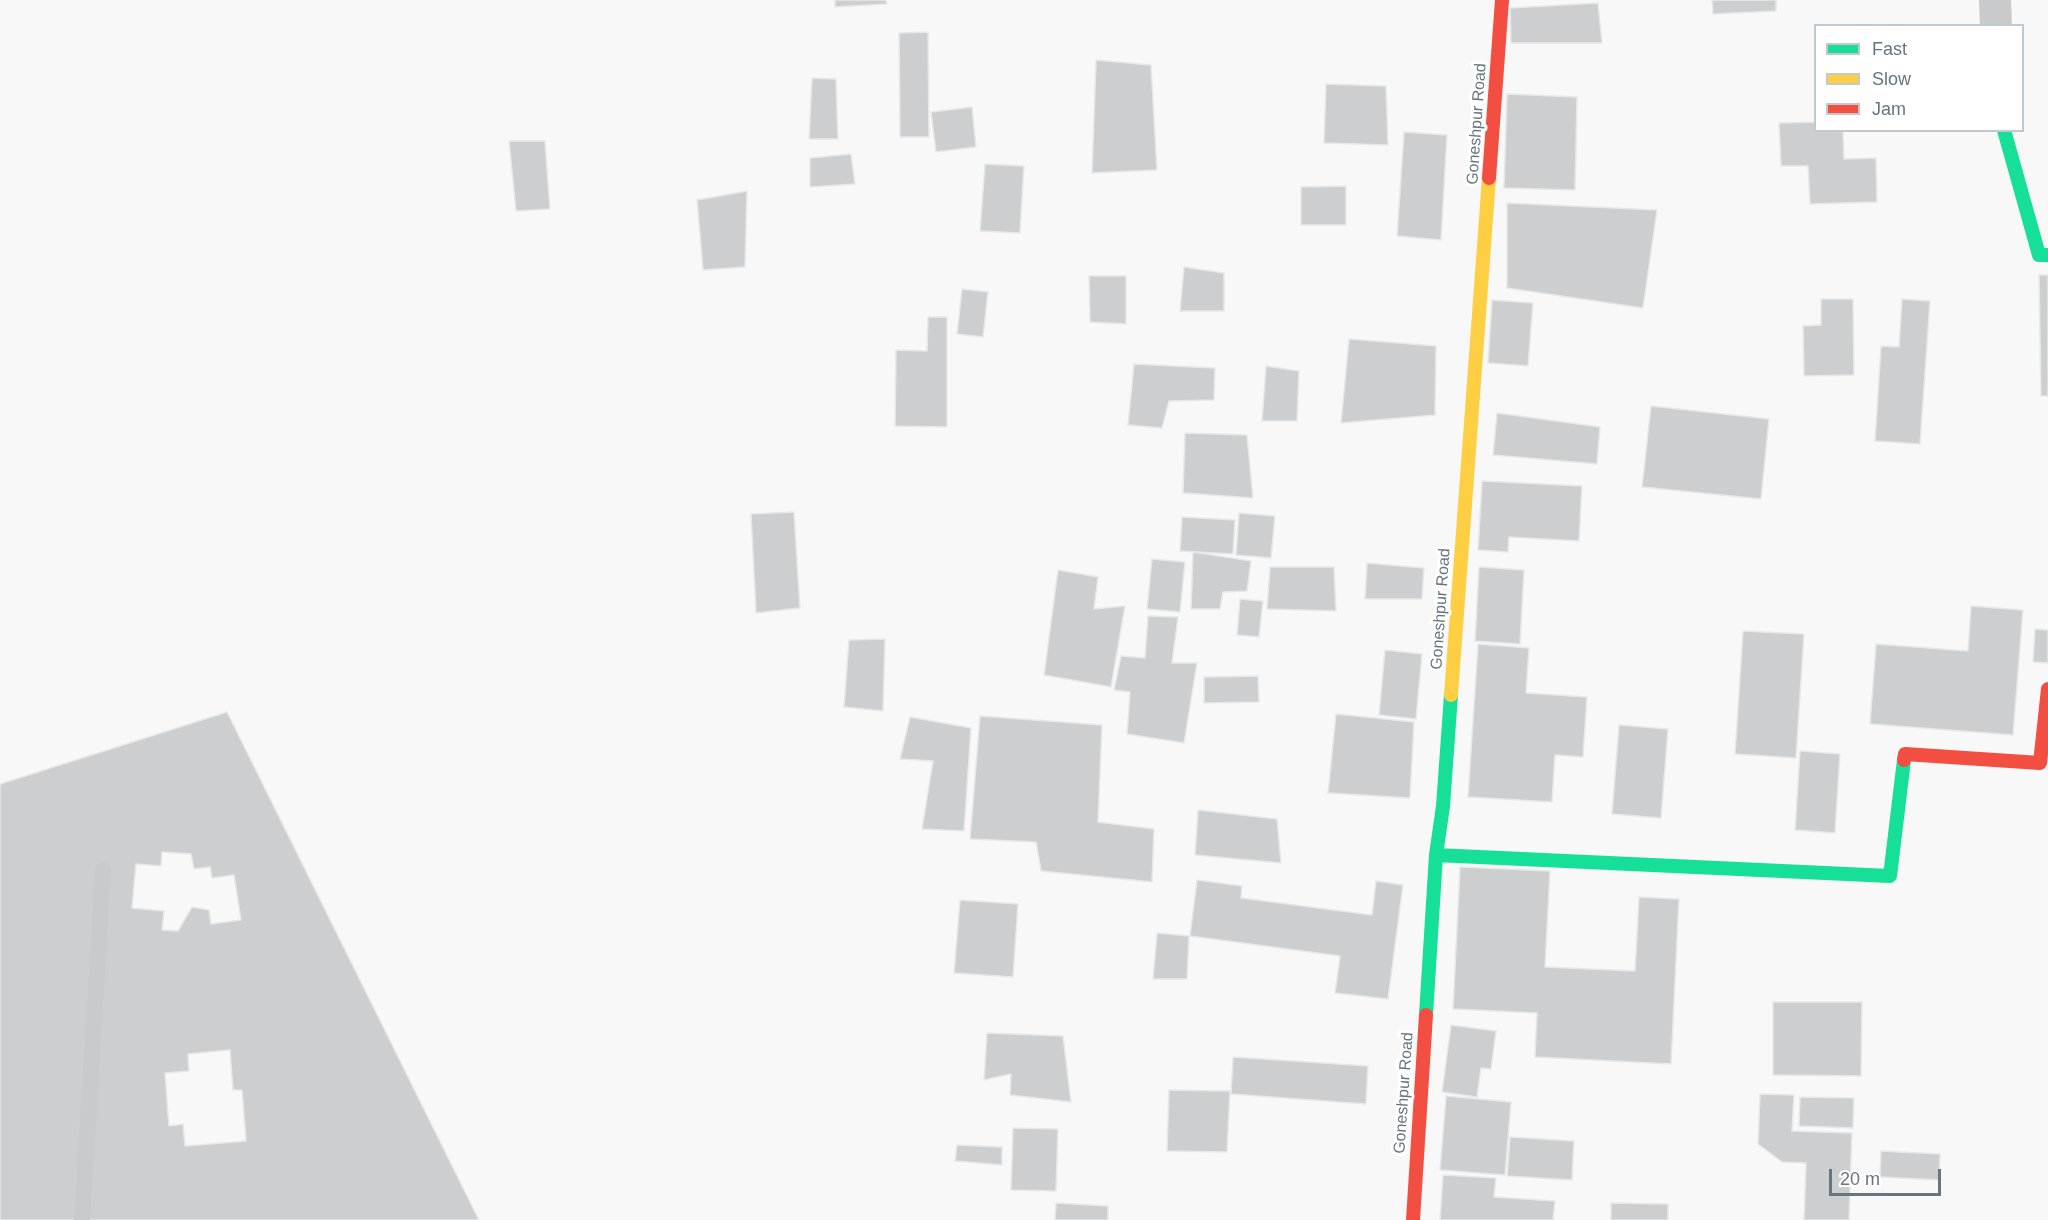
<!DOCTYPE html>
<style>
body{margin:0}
#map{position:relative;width:2048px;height:1220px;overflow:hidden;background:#f8f8f8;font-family:Arial,sans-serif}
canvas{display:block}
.legend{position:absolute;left:1814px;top:24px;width:210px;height:108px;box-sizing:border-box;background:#fff;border:2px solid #c2c8cc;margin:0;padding:8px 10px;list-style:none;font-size:18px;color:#66757f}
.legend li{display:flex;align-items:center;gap:12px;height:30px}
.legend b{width:30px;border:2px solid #c2c8cc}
.scale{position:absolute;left:1829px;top:1169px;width:112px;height:27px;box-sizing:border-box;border:3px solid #66757f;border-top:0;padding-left:8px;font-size:18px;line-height:21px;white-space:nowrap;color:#66757f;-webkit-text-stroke:4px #fff;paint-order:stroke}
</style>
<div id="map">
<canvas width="2048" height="1220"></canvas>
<ul class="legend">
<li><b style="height:8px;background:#16e098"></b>Fast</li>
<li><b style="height:8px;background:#ffcf43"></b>Slow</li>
<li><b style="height:8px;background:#f24e42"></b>Jam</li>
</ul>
<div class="scale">20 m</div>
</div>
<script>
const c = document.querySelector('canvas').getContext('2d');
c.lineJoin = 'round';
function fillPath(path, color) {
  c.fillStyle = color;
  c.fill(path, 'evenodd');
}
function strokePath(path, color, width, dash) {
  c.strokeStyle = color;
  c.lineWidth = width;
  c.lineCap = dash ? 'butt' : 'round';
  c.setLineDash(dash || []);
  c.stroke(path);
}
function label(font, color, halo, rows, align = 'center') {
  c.font = font + ' Arial,sans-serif';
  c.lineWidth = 6;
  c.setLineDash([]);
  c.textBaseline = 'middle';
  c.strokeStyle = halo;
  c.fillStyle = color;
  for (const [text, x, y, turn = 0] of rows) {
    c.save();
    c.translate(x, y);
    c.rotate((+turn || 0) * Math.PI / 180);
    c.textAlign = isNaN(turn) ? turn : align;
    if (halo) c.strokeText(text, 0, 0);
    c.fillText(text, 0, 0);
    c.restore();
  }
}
const building = new Path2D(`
 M835,0H886L887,4L835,7Z
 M1712,0H1776V11L1713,14Z
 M1598,3L1602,43H1511L1510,8Z
 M928,32L929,137H900L899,33Z
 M1096,60L1151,65L1157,170L1092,173Z
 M812,78L836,79L838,139H809Z
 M1326,84L1386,86L1388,145L1324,143Z
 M1507,94L1577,97L1575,190L1504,188Z
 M972,107L976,147L936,152L931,112Z
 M1816,122V130H1843L1844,159L1876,158L1877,202L1810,204L1808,166H1781L1779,123Z
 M1404,132L1447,135L1441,240L1397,236Z
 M509,141H545L550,209L516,211Z
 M851,154L855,184L810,187V158Z
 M985,164L1024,166L1020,233L980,231Z
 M1346,186V225H1301V187Z
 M747,191L745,267L703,270L697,200Z
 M1507,203L1657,210L1643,308L1507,288Z
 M1184,267L1224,273V311H1180Z
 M2039,275H2048V396H2041Z
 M1089,276H1126V324L1090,322Z
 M962,289L988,292L983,337L957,334Z
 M1821,299H1853L1854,375L1804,376L1803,326L1821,325Z
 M1902,299L1930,301L1920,444L1875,441L1881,346L1899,347Z
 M1492,300L1533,303L1528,366L1488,363Z
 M928,317H947V427L895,426L896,350L927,351Z
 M1349,339L1436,346L1435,415L1341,423Z
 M1134,364L1215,368L1214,400L1169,401L1162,428L1128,425Z
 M1266,366L1299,371L1297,421H1262Z
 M1651,406L1769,419L1761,499L1642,487Z
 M1497,413L1600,427L1597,464L1493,455Z
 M1185,433L1247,435L1253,498L1183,493Z
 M1482,481L1582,486L1579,541L1509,537L1508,552L1478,550Z
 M794,512L800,608L756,613L751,514Z
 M1239,513L1275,516L1271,558L1236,555Z
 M1182,517L1235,520L1233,554L1180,551Z
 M1193,552L1251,561L1247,591L1223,592L1220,609H1191Z
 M1152,559L1185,562L1180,612L1147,609Z
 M1367,563L1424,568L1422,599H1365Z
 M1270,567H1334L1336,611L1267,609Z
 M1479,567L1524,570L1520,644L1475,641Z
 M1058,570L1098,577L1094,609L1125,606L1111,687L1044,675Z
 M1240,599L1263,601L1259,637L1237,635Z
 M1971,606L2023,610L2013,735L1870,724L1876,644L1968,651Z
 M1148,616L1178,617L1172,663H1197L1184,743L1127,734L1130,692L1114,690L1121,656L1145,658Z
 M2035,629L2048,630V663L2033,662Z
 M1743,631L1804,634L1796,758L1735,754Z
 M885,639L883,711L844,707L849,640Z
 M1478,644L1529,648L1526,693L1587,697L1583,757L1555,755L1552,802L1468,797Z
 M1385,650L1422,654L1416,719L1379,715Z
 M1258,676L1259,702L1204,703V677Z
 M227,712L479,1220H0V784Z
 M1336,714L1414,722L1410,798L1328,793Z
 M980,716L1102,725L1098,822L1154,829L1152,882L1041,871L1036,842L970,839Z
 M910,717L971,728L964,831L922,829L933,761L900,759Z
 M1619,725L1668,729L1661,818L1612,814Z
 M1800,751L1840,754L1835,833L1795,830Z
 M1198,810L1277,819L1281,863L1195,855Z
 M162,852L191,854L194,869L210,867L212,878L234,875L241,920L211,924L209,910L192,907L178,931L162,930L164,911L132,908L136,864L161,866Z
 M1460,867L1550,871L1545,967L1635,971L1639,897L1679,899L1671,1064L1535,1057L1537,1013L1453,1009Z
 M1197,880L1242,886L1241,898L1372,915L1376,881L1403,885L1388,999L1335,993L1340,956L1190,936Z
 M960,900L1018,904L1013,977L954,973Z
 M1157,933L1189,936L1187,979H1153Z
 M1773,1002H1862L1861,1076L1773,1075Z
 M1451,1025L1496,1031L1491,1069L1481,1068L1477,1097L1442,1092Z
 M987,1033L1063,1036L1071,1102L1010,1095L1011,1074L984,1080Z
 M230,1050L233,1090H242L246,1141L185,1146L183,1124L169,1126L165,1073L189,1071L188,1054Z
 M1233,1057L1368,1066L1366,1104L1231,1094Z
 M1169,1090L1230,1091L1227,1152L1167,1151Z
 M1760,1094L1794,1095L1792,1131L1852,1133L1849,1220H1804L1806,1163L1782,1162L1758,1144Z
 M1446,1096L1511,1102L1505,1175L1440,1170Z
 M1800,1097L1854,1098L1853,1128L1799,1126Z
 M1013,1128L1058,1129L1056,1191L1011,1190Z
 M1510,1137L1574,1141L1572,1180L1507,1176Z
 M957,1145L1002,1147V1165L955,1161Z
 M1881,1151L1940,1154L1939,1180L1880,1177Z
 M1443,1175L1496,1178L1494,1197L1555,1201L1553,1220H1440Z
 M1056,1203L1108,1206V1220H1055Z
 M1611,1203L1668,1204V1220H1611Z`);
fillPath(building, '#cdcecf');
strokePath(building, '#e8e8e8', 1.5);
strokePath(new Path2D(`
 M82,1220L103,870`), '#c9cacb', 16);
strokePath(new Path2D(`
 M1995,0L1996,26`), '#c9cacb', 32);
strokePath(new Path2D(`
 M2004,130L2039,255H2048
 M1436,855L1890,876L1904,760
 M1426,1015L1436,855L1443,806L1451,695`), '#16e098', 14);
strokePath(new Path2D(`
 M1451,695L1489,178`), '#ffcf43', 14);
strokePath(new Path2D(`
 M1489,178L1502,0
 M1904,760L1905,754L2040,763L2048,689
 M1413,1220L1426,1015`), '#f24e42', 14);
label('16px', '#66757f', '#fff', [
 ["Goneshpur Road",1477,124,-86],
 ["Goneshpur Road",1441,609,-86],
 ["Goneshpur Road",1404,1093,-86]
]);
</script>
